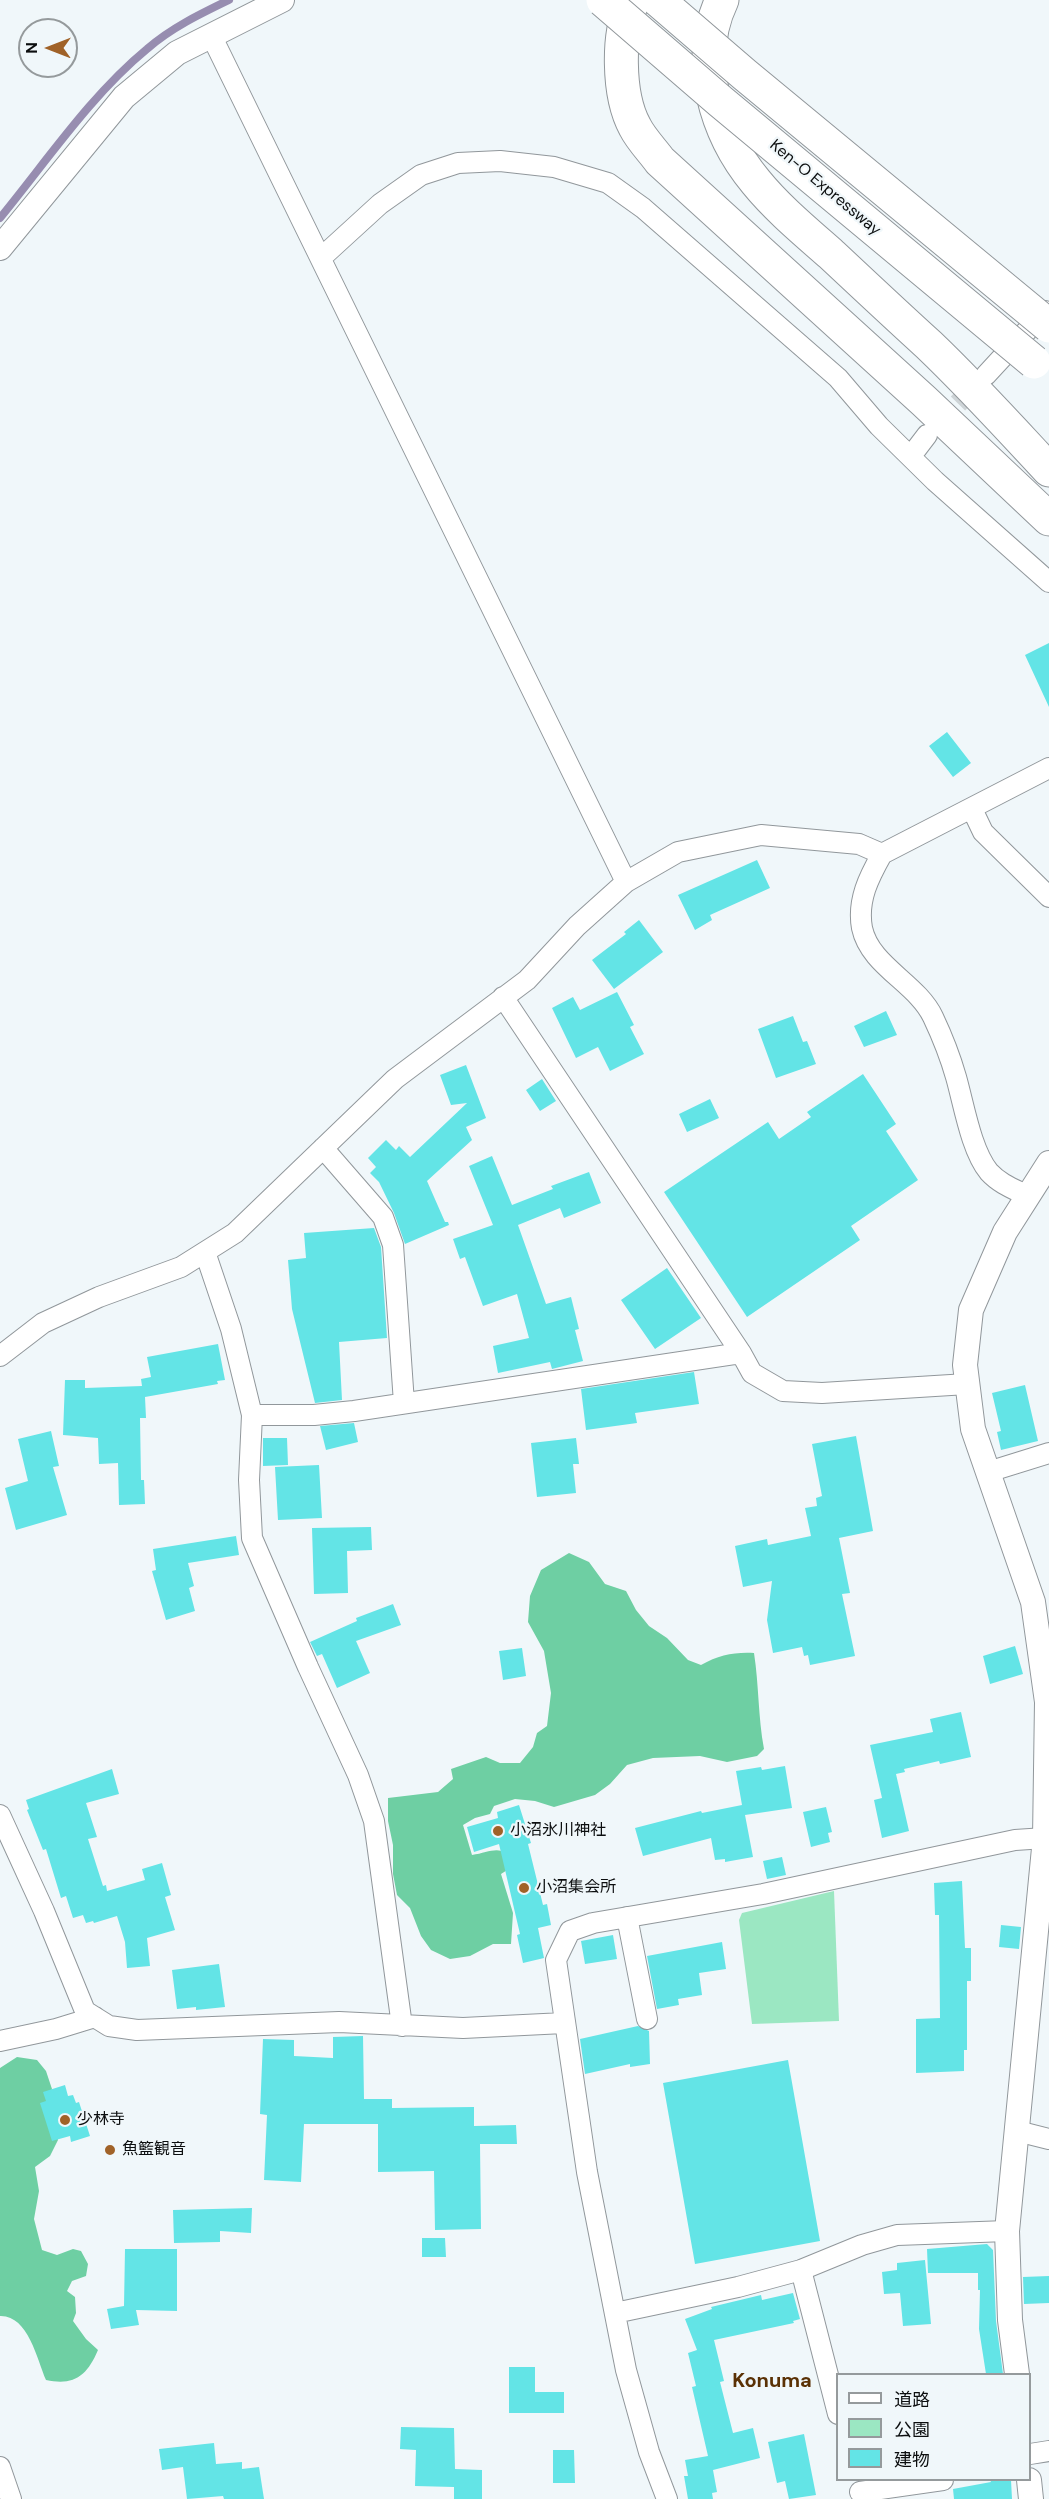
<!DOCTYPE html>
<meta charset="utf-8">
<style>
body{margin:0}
#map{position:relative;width:1049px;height:2499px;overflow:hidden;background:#f0f7fa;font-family:"DM Sans","Noto Sans JP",sans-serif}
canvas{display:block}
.legend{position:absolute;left:836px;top:2373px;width:195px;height:108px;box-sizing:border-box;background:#f0f7fa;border:2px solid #959a9c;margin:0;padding:8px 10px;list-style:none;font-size:18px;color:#0c0e0f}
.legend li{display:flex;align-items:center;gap:12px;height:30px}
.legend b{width:30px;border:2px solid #959a9c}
.north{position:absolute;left:18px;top:18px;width:60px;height:60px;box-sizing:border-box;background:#f0f7fa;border:2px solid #959a9c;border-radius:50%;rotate:270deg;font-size:16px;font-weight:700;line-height:24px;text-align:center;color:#0c0e0f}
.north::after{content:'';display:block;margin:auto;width:21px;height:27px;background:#a06228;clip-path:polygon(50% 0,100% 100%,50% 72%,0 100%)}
</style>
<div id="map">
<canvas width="1049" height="2499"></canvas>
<ul class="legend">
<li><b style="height:8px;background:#fff"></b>道路</li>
<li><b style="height:16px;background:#9be7c2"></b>公園</li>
<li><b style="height:16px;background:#63e4e6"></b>建物</li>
</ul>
<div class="north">N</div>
</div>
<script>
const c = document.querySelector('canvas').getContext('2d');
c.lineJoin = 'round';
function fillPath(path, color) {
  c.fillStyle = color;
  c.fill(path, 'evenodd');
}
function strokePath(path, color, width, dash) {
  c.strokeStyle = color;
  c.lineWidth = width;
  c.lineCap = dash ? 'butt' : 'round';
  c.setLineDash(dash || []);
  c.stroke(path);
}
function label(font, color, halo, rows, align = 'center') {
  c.font = font + ' "DM Sans","Noto Sans JP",sans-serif';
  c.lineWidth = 4.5;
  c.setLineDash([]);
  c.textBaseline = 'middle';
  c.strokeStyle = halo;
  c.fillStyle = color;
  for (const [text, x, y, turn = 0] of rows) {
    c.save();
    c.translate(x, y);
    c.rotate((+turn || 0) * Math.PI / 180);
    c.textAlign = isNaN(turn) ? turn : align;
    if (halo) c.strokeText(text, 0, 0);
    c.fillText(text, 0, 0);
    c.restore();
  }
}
fillPath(new Path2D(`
 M834,1891L839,2021L752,2024L739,1920L742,1913Z`), '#9be7c2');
fillPath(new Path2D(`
 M569,1553L589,1562L605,1584L626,1591L636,1610L649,1626L667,1638L688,1660L701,1665C719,1655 734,1652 754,1653C759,1685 758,1717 764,1749L757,1756L727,1762L700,1756L653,1758L627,1765L610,1784L595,1795L554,1807L535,1801L515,1799L494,1806L490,1814L475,1818L463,1825L472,1855C492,1852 503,1842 515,1865L501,1874L513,1913L511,1944H493L470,1956L450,1959L431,1950L421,1936L410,1908L397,1895L393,1874V1845L388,1821V1798L438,1792L453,1779L451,1769L486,1757L500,1763H520L533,1747L537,1733L547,1726L551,1693L544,1651L528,1622L530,1596L541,1570Z
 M17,2057L37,2060L46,2071L52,2089L48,2101L58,2140L50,2156L35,2167L39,2191L34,2219L42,2250L57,2255L73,2249L81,2251L88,2264L86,2276L72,2281L67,2291L75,2297L76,2313L73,2321L86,2339L98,2350C87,2376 74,2386 46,2380C37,2359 28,2315 0,2316V2068Z`), '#6ecfa3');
strokePath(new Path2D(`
 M0,218C46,162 91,95 147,49C171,28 200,14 229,0`), '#978db0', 8);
fillPath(new Path2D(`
 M1049,643V707L1025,655Z
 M947,732L971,763L953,777L929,746Z
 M757,860L770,888L710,915L712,920L695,930L678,895Z
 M639,920L663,952L614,989L592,960L626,934L624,932Z
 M617,992L634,1025L630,1027L644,1054L610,1071L598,1047L576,1058L552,1008L573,997L580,1010Z
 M886,1011L897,1035L864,1047L854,1026Z
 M793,1016L803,1042L807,1041L816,1064L776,1078L758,1029Z
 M466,1065L486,1118L466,1127L472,1140L427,1181L445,1222H448L449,1225L405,1244L394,1213L379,1182L370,1173L376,1167L368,1158L386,1140L396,1150L399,1146L410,1157L467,1103L451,1105L440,1075Z
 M863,1074L896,1124L886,1131L918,1180L851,1226L860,1240L747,1317L664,1192L768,1122L779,1139L811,1117L807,1112Z
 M542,1079L556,1101L540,1111L526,1090Z
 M710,1099L719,1118L687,1132L679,1114Z
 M492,1156L512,1205L553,1189L551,1186L589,1172L601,1203L564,1218L560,1208L518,1225L546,1304L571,1297L579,1329L575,1330L583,1361L552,1369L550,1362L498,1373L493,1346L529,1338L517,1294L483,1306L465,1257L460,1259L453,1239L493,1225L469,1166Z
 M374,1228L381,1247L387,1338L339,1342L342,1400L315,1403L292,1309L288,1260L306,1258L304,1233Z
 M667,1268L701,1318L655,1349L621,1300Z
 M218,1344L225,1380L217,1381L218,1384L145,1397L146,1418H140L141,1480H144L145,1504L119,1505L118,1463L99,1464L98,1438L63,1435L65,1380H85V1388L142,1386L141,1379L151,1377L147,1357Z
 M694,1372L699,1404L635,1413L637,1423L586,1430L581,1389Z
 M1025,1385L1038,1441L1001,1450L997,1432L1001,1431L992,1393Z
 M354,1423L358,1442L326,1450L320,1426Z
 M51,1431L59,1466L53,1467L67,1515L16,1530L5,1488L28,1481L18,1439Z
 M856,1436L873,1531L839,1538L850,1593L842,1594L855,1656L810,1665L808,1655L804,1656L802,1647L773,1653L767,1620L772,1581L743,1587L735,1546L767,1539L768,1545L811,1536L805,1508L817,1506L816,1498L822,1496L812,1444Z
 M263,1438H287L288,1465L263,1466Z
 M576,1438L579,1464H573L576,1493L537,1497L531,1443Z
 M319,1465L322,1518L278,1520L275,1467Z
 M371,1527L372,1550L347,1551L348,1593L314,1594L312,1528Z
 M236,1536L239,1555L188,1563L194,1586L189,1588L195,1611L166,1620L152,1571L156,1570L153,1549Z
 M393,1604L401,1625L356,1641L370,1673L337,1688L322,1654L317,1656L310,1642L357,1621L356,1618Z
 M1015,1646L1023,1674L990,1684L983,1656Z
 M522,1648L526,1676L503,1680L499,1651Z
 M961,1712L971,1757L940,1764L939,1761L904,1769L905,1772L896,1774L909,1831L882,1838L874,1800L882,1798L870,1745L933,1732L930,1719Z
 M785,1766L792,1808L745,1815L753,1857L725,1862V1859L715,1860L711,1838L643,1856L635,1828L701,1811L702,1813L742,1805L736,1771L761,1767L762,1770Z
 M112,1769L119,1794L86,1803L97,1837L88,1839L103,1886L106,1885L107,1891L145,1880L142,1869L162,1863L171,1895L165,1897L175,1930L147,1938L150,1966L127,1968L125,1942L117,1916L94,1923L93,1921L86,1923L83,1915L73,1918L66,1896L61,1898L46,1849L43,1850L27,1810L29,1809L26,1800Z
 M519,1805L531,1843L528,1844L543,1905L547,1904L551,1925L538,1928L544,1958L523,1963L517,1935L520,1934L499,1844L474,1852L467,1827L498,1818L497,1812Z
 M826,1807L832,1832L828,1833L830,1842L811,1847L803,1812Z
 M782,1857L786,1875L767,1879L763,1861Z
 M962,1881L965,1948H971V1981H967V2050H964V2071L916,2073V2019L940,2018L939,1915H935L934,1883Z
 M1001,1925L1021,1927L1019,1949L999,1947Z
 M613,1935L617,1959L585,1964L581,1941Z
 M722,1942L726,1969L699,1973L702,1995L678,1999L679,2005L657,2009L647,1956Z
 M219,1964L225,2007L196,2010V2007L177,2009L172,1970Z
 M638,2026L649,2031L650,2064L630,2067V2064L585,2074L580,2039Z
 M363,2036L364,2099H392V2108L474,2107V2126L516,2125L517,2144H480L481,2229L435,2230L434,2171L378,2172V2124H304L301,2182L264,2180L267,2115L260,2114L263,2039L294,2040V2056L333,2058V2037Z
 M788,2060L820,2241L695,2264L663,2083Z
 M65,2085L68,2096L73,2095L76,2103L79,2102L90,2136L71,2142L70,2136L52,2141L40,2103L46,2101L43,2092Z
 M252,2208L251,2233L220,2231V2242L174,2243L173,2210Z
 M422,2238H445L446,2257H422Z
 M987,2244L993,2250L996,2321L1003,2374H986L979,2329L980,2290H978V2273H928L927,2249Z
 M125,2249H177V2311L136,2310L139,2325L111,2329L107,2309L124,2306Z
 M925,2260L931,2324L903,2326L900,2293L884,2294L882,2272L897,2270V2263Z
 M1049,2276V2303L1024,2304L1023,2277Z
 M793,2293L800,2319L793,2321L794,2323L714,2340L724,2381L720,2382L733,2433L753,2428L760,2458L713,2470L717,2492L712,2493L713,2499H688L684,2476H688L685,2460L708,2456L692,2387L696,2386L688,2353L697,2350L685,2319L712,2309L711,2307L761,2295L762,2300Z
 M509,2367H535V2392H564V2413H509Z
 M401,2427L454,2428L455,2469L482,2470V2499H454V2487L415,2486L416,2450L400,2449Z
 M804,2434L816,2495L789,2499L785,2481L777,2483L768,2442Z
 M214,2443L216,2464L242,2462V2469L259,2467L264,2499H224L223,2496L187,2499L183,2467L162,2470L159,2449Z
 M553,2450H574L575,2483H553Z
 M990,2480H1011L1012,2499H954L953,2489L991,2482Z`), '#63e4e6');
strokePath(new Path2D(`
 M937,425L980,381`), '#ced4d7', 20, [20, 10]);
const minor = new Path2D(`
 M211,35L626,882
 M322,257L380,204L421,175L458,163L500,161L554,167L608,183L643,208L838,378L879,426L935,481L1049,582
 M986,375L1045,311
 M911,456L927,435
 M972,809L983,832L1049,897
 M503,997L741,1353L752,1373L783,1391L822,1393L967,1384
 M323,1148L383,1217L393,1245L404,1403
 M1028,1196C1014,1189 1000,1184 989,1172C971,1150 964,1105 956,1077C950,1056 942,1036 933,1017C917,983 870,966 862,928C857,900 869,877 882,854L1049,768
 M205,1252L231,1329L252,1415L249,1480L252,1538L308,1667L358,1775L374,1821L402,2026
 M0,1356L43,1323L99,1297L181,1267L235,1233L395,1079L527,980L577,926L626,882L678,852L761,835L859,844L882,854
 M252,1415H314L354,1411L741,1353
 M988,1472L1049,1453
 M0,1815L44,1911L85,2011L109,2026L137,2030L339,2022L463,2028L564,2023
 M627,1917L647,2019
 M0,2041L56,2029L95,2017
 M1017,2131L1049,2139
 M801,2270L838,2414
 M615,2313L738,2287L801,2270L862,2245L897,2235L1007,2231
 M1030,2454L1049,2451
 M0,2467L11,2499
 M860,2492L943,2480
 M667,2499L649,2452L626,2370L587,2172L556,1960L570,1931L593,1923L763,1894L1015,1840L1045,1838`);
const tertiary = new Path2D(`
 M0,248L124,97L177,53L282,0
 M1017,2374L1010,2320L1007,2231L1045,1838L1047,1702L1033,1602L973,1429L965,1365L971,1310L1005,1232L1049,1163
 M1029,2480L1031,2499`);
const motorway = new Path2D(`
 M634,0C616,31 618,96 635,127C641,139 652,150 660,161L924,401L1049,519
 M722,0C693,60 716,134 756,182C778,209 806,232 832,255C864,285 896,315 929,345C971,385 1009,427 1049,470`);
strokePath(minor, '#91979b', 22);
strokePath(tertiary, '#91979b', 26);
strokePath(motorway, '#91979b', 35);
strokePath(minor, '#fff', 20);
strokePath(tertiary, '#fff', 24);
strokePath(motorway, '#fff', 33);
const motorwayBridge = new Path2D(`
 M603,0L720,101L1034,362
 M658,0L744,74L1049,326`);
strokePath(motorwayBridge, '#91979b', 35, []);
strokePath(motorwayBridge, '#fff', 33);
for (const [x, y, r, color] of [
 [498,1831,6,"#a06228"],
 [524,1888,6,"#a06228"],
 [65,2120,6,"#a06228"],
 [110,2150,6,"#a06228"]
]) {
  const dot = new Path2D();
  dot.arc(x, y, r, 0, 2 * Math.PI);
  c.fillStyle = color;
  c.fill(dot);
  strokePath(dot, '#f0f7fa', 2);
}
label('16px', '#0c0e0f', '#f0f7fa', [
 ["Ken-O Expressway",825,188,40]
]);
label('16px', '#0c0e0f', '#f0f7fa', [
 ["小沼氷川神社",510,1831],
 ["小沼集会所",536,1888],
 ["少林寺",77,2120],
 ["魚籃観音",122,2150]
], 'left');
label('bold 20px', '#5a3105', '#f0f7fa', [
 ["Konuma",772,2382]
]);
</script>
